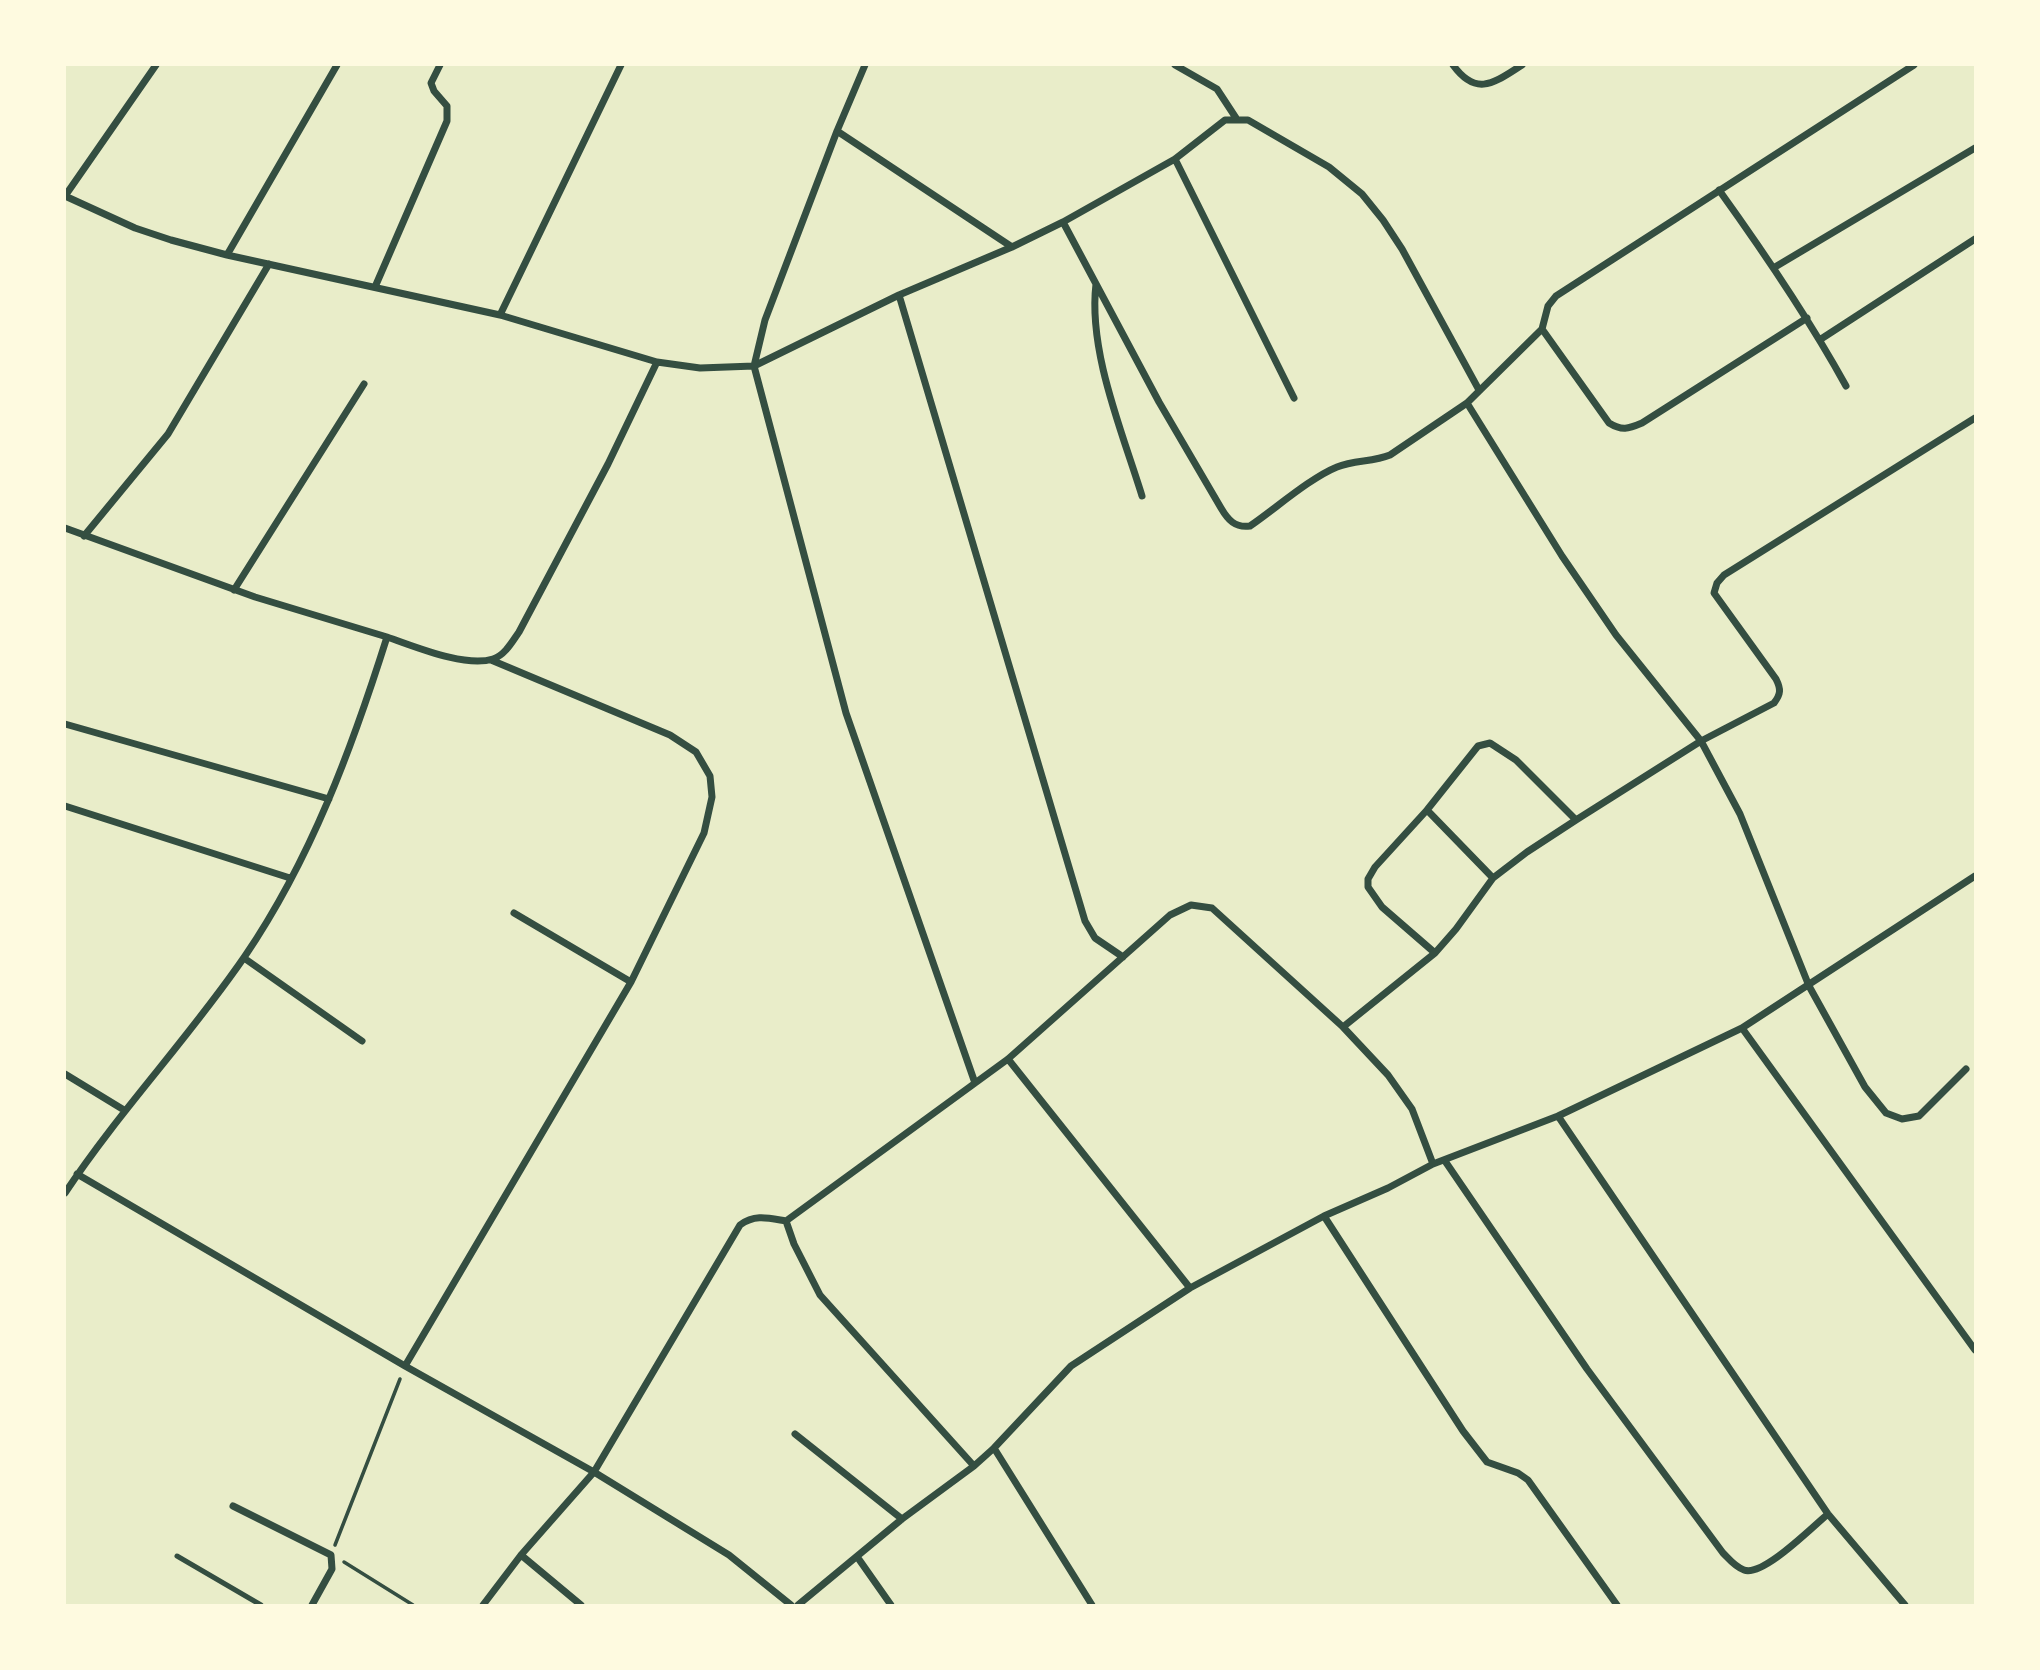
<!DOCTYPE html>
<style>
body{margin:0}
#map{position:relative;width:2040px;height:1670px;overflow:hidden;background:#e9edc9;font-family:"Source Sans 3",sans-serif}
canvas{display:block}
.frame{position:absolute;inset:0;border:66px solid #fefae0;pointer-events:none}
</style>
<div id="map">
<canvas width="2040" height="1670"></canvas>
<div class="frame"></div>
</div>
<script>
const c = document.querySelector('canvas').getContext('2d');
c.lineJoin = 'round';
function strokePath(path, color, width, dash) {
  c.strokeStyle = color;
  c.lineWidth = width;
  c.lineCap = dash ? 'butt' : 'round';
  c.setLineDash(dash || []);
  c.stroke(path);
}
strokePath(new Path2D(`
 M335,1545L400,1379
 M344,1562L413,1605`), '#344e41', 3.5);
strokePath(new Path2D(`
 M177,1556L261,1605`), '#344e41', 5);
strokePath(new Path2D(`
 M865,65L837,131L765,320L754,366L846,713L975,1083
 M1175,65L1217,89L1236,118
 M1453,65C1477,98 1495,82 1522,65
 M837,131L1012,247
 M1175,159L1294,398
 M1719,190C1765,254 1808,317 1846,386
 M65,196L135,228L171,240L227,255L500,315L657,362
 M65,196L156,65
 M1063,222L1175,159L1225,120H1248L1329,167L1362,194L1383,220L1402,249L1479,390
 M227,255L337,65
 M1775,267L1975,148
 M1096,284C1088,351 1122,431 1142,496
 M375,287L447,121V106L434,91L431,83L440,65
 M899,295L1085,921L1095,938L1123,957
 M500,315L621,65
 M1542,329L1609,423C1622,431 1628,429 1642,423L1807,318
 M1821,339L1975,239
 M1467,403L1562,556L1616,635L1701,741L1740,814L1809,986L1865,1087L1886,1113L1902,1119L1919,1116L1966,1069
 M65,528L255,597L387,637
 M84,536L168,434L269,264
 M234,590L364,384
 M65,724L329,799
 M65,806L290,878
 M1427,810L1493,878
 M1576,820L1701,741L1774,703C1781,694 1781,689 1776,679L1714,593L1717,583L1724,575L1975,418
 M514,913L631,982
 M244,958L362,1041
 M1343,1027L1435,953L1456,929L1493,878L1527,852L1576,820L1516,760L1490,743L1478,746L1427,810L1375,867L1368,879V887L1382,907L1435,953
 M1742,1028L1975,1350
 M1008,1059L1190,1288
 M65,1074L124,1110
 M1558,1116L1828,1514L1905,1605
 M1445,1161L1587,1369L1723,1553C1729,1559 1735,1567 1744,1570C1763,1577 1812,1527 1828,1514
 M77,1174L405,1366L594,1472L729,1555L791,1605
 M65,1193C120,1110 189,1038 245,956C311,859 352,748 387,637C414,646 465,668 493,659C505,655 512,642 519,632L608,464L657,362L700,368L754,366L899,295L1012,247L1063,222L1159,402L1221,508C1228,520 1235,528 1250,526C1275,509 1310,478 1337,467C1354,460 1373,462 1390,455L1467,403L1542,329L1548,306L1556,296L1914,65
 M1324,1216L1463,1431L1487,1462L1518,1473L1528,1480L1617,1605
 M405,1366L631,982L704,833L712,797L710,776L696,752L670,735L491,660
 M795,1434L902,1519
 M994,1448L1092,1605
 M974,1466L820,1295L794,1244L786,1221L1008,1059L1170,915L1191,905L1212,908L1343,1027L1388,1075L1412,1109L1433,1164
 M233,1506L331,1555L332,1569L312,1605
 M521,1555L581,1605
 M858,1558L891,1605
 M483,1605L521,1555L594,1472L740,1225C755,1214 768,1218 786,1221
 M798,1605L902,1519L974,1466L994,1448L1071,1366L1190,1288L1324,1216L1388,1188L1433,1164L1558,1116L1742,1028L1975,876`), '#344e41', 7);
</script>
